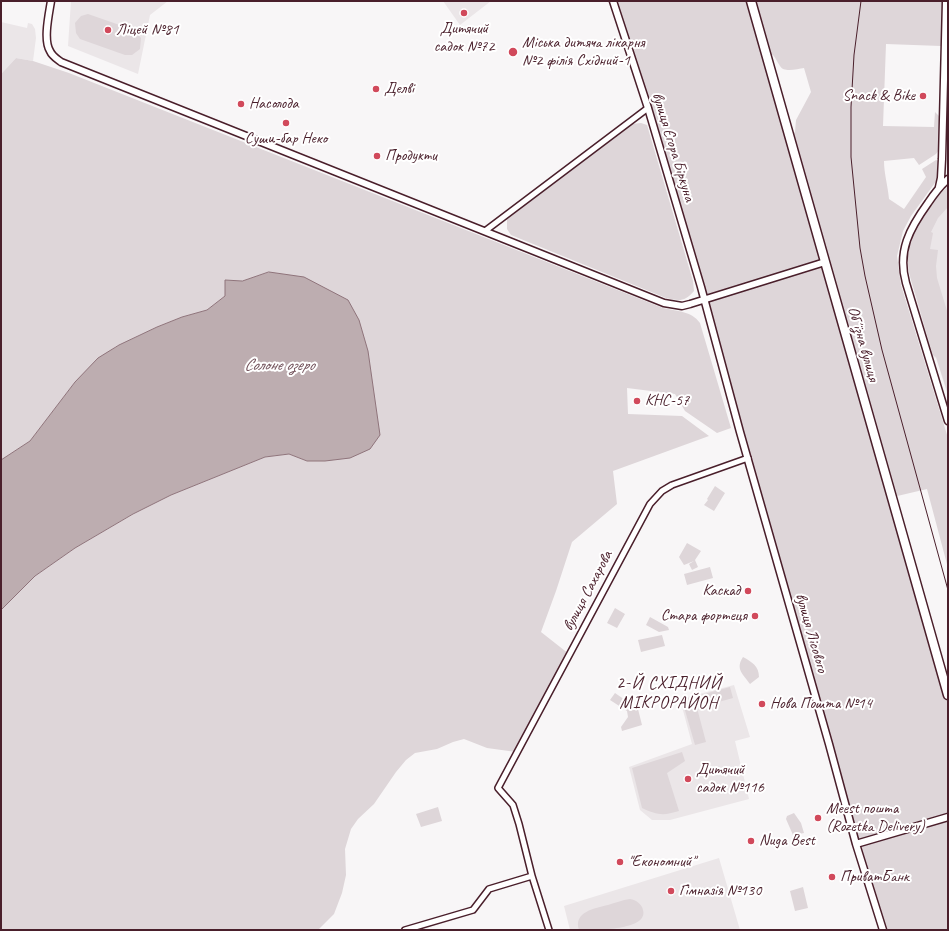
<!DOCTYPE html>
<meta charset="utf-8">
<style>
body{margin:0}
#map{position:relative;width:949px;height:931px;overflow:hidden;background:#f8f6f7;font-family:Caveat,sans-serif}
canvas{display:block}
.frame{position:absolute;inset:0;border:2px solid #4a1f2b;pointer-events:none}
</style>
<div id="map">
<canvas width="949" height="931"></canvas>
<div class="frame"></div>
</div>
<script>
const c = document.querySelector('canvas').getContext('2d');
c.lineJoin = 'round';
function fillPath(path, color) {
  c.fillStyle = color;
  c.fill(path, 'evenodd');
}
function strokePath(path, color, width, dash) {
  c.strokeStyle = color;
  c.lineWidth = width;
  c.lineCap = dash ? 'butt' : 'round';
  c.setLineDash(dash || []);
  c.stroke(path);
}
function label(font, color, halo, rows, align = 'center') {
  c.font = font + ' Caveat,sans-serif';
  c.lineWidth = 4;
  c.setLineDash([]);
  c.textBaseline = 'middle';
  c.strokeStyle = halo;
  c.fillStyle = color;
  for (const [text, x, y, turn = 0] of rows) {
    c.save();
    c.translate(x, y);
    c.rotate((+turn || 0) * Math.PI / 180);
    c.textAlign = isNaN(turn) ? turn : align;
    if (halo) c.strokeText(text, 0, 0);
    c.fillText(text, 0, 0);
    c.restore();
  }
}
fillPath(new Path2D(`
 M71,1H168L150,15L138,74L68,46Z
 M443,1H491L460,25Z
 M1,22L27,28L28,23L32,24L35,29L36,38L33,61L16,58L2,73L1,78Z
 M948,185V396L936,358L932,356L909,273L907,258L910,239L916,226L935,198Z
 M734,685L750,737L735,741L749,799L670,820H652L640,810L629,767L692,744L680,699Z
 M719,858L740,930H570L564,906Z`), '#ebe6e8');
fillPath(new Path2D(`
 M613,1H943L941,46L886,44L883,126L934,127L935,112L940,117L939,150L936,154L919,165L914,158L884,161C884,174 888,186 889,199L904,209L926,177L922,169L936,160L939,161L937,180L911,216L903,231L897,256L901,285L948,438V568L927,489L893,497L948,695V930H883L701,287ZM773,55C776,58 777,62 780,66C784,73 797,69 804,68L811,92L796,120L795,132L790,135L766,56Z
 M88,14L134,30L141,38L140,49L132,55H125L80,39L76,33L75,23L81,16Z
 M16,58L33,61L69,73L663,308C676,311 692,311 700,323L731,428L717,433L685,411L675,394L627,388L628,414L682,416L709,436L613,471L617,504L572,542L556,591L541,632L569,654L516,752L487,748L464,739L453,742L437,749L415,753L406,760L396,772L374,804L358,819L351,829L345,849L346,875L342,893L334,914L318,930H1V610L35,576L75,548L137,512L171,495L265,457L289,454L307,461L269,272L242,281L225,280V296L207,310L182,317L157,327L115,347L75,382L30,441L1,460V78L2,73Z
 M641,123L647,125L693,281L694,291C685,302 679,301 666,298L511,235L507,229V219L632,124Z
 M948,187V207L938,218L931,232L933,233L930,249L938,250L936,266L937,278L948,314V394L936,357L933,355C927,336 922,316 916,296C913,286 909,275 908,264C907,236 927,204 948,187Z
 M715,486L725,493L714,511L704,505L708,500L707,499Z
 M687,543L701,551L695,560L698,567L692,570L689,564L694,561L684,565L679,557Z
 M710,567L713,578L687,585L684,574Z
 M615,608L625,614L617,628L607,623Z
 M650,617L668,627L669,630L659,632L646,625Z
 M662,635L665,646L641,652L638,640Z
 M743,657C752,662 759,666 759,677L750,684C743,674 735,669 743,657Z
 M730,687L733,698L697,708L706,742L695,745L682,700Z
 M615,693L638,709L642,725L622,731L621,727L628,717L627,711L610,700Z
 M682,752L685,761L667,773L679,811C663,816 657,815 642,808L632,768Z
 M438,807L442,821L421,827L416,814Z
 M794,813L801,823L804,833L793,835L786,819L787,816Z
 M803,887L808,908L795,911L790,891Z
 M630,899C636,900 642,904 643,910C649,931 592,930 579,930C573,912 595,908 608,905C615,903 622,900 630,899Z`), '#ded6d9');
const water = new Path2D(`
 M269,272L304,277L348,300L359,320L368,351L380,435L370,449L350,458L325,461H307L289,454L265,457L171,495L133,514L75,548L35,576L1,610V460L30,441L75,382L98,358L119,345L157,327L182,317L207,310L225,296V280L242,281Z`);
fillPath(water, '#bdadb0');
strokePath(water, '#8f747b', 1);
const minor = new Path2D(`
 M485,231L648,108
 M405,930L473,910L489,889L532,876
 M549,930L532,876L519,824L513,805L498,788L650,504L662,491L672,485L748,458`);
const tertiary = new Path2D(`
 M51,1C49,14 43,40 50,51C52,56 57,59 61,62L664,303L682,306L690,304L825,262
 M613,1L648,108L701,287L740,432L829,744L856,844L883,930
 M948,179C940,186 934,194 928,203C910,228 897,251 906,283L948,421
 M939,187L941,178L942,159L946,1
 M856,844L948,817`);
const primary = new Path2D(`
 M751,1L948,695`);
strokePath(minor, '#4a1f2b', 8);
strokePath(tertiary, '#4a1f2b', 9);
strokePath(primary, '#4a1f2b', 11);
strokePath(minor, '#fff', 5);
strokePath(tertiary, '#fff', 6);
strokePath(primary, '#fff', 8);
strokePath(new Path2D(`
 M861,1L854,55L851,107V157L860,248L865,276L882,350L948,590`), '#4a1f2b', 1);
for (const [x, y, r, color] of [
 [464,13,4,"#d1495b"],
 [108,30,4,"#d1495b"],
 [513,52,5,"#d1495b"],
 [376,89,4,"#d1495b"],
 [923,96,4,"#d1495b"],
 [241,104,4,"#d1495b"],
 [286,123,4,"#d1495b"],
 [377,156,4,"#d1495b"],
 [637,401,4,"#d1495b"],
 [748,591,4,"#d1495b"],
 [755,616,4,"#d1495b"],
 [762,704,4,"#d1495b"],
 [688,779,4,"#d1495b"],
 [818,818,4,"#d1495b"],
 [751,841,4,"#d1495b"],
 [620,862,4,"#d1495b"],
 [832,877,4,"#d1495b"],
 [671,891,4,"#d1495b"]
]) {
  const dot = new Path2D();
  dot.arc(x, y, r, 0, 2 * Math.PI);
  c.fillStyle = color;
  c.fill(dot);
  strokePath(dot, '#fff', 1.5);
}
label('16px', '#4a1f2b', '#fff', [
 ["Дитячий",464,29,"center"],
 ["садок №72",464,47,"center"],
 ["Ліцей №81",116,30],
 ["Міська дитяча лікарня",522,43],
 ["№2 філія Східний-1",522,61],
 ["Делві",384,89],
 ["Snack & Bike",915,96,"right"],
 ["Насолода",249,104],
 ["Суши-бар Неко",286,139,"center"],
 ["Продукти",385,156],
 ["КНС-57",645,401],
 ["Каскад",740,591,"right"],
 ["Стара фортеця",747,616,"right"],
 ["Нова Пошта №14",770,704],
 ["Дитячий",696,770],
 ["садок №116",696,788],
 ["Meest пошта",826,809],
 ["(Rozetka Delivery)",826,827],
 ["Nuga Best",759,841],
 ["\"Економний\"",628,862],
 ["ПриватБанк",840,877],
 ["Гімназія №130",679,891]
], 'left');
label('16px', '#4a1f2b', '#fff', [
 ["вулиця Єгора Біркуна",673,147,73],
 ["Обʼїзна вулиця",863,344,74],
 ["вулиця Сахарова",588,591,-62],
 ["вулиця Лісового",811,633,74]
]);
label('italic 17px', '#72515a', '#fff', [
 ["Солоне озеро",279,366]
]);
c.letterSpacing = '1px';
label('17px', '#4a1f2b', '#fff', [
 ["2-Й СХІДНИЙ",669,684],
 ["МІКРОРАЙОН",669,704]
]);
c.letterSpacing = '0px';
</script>
